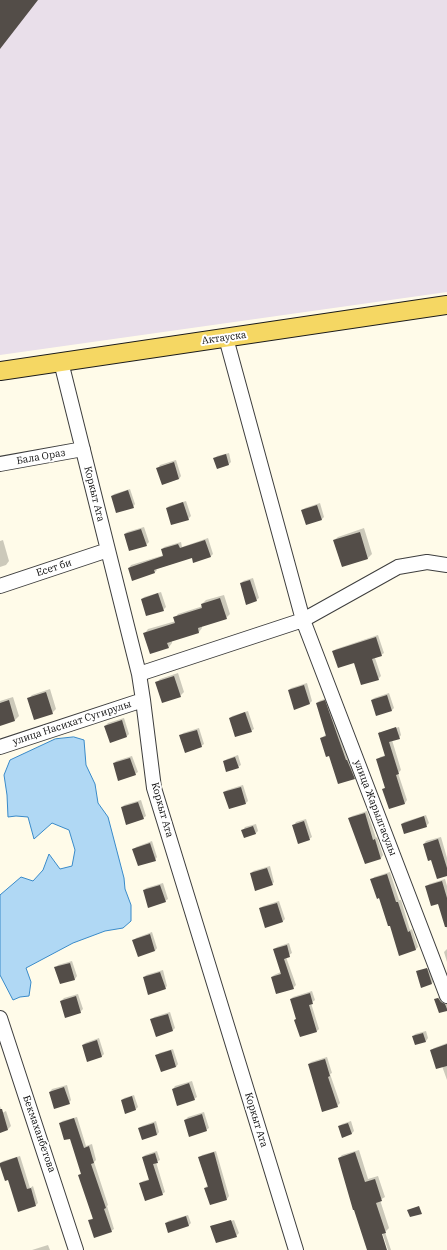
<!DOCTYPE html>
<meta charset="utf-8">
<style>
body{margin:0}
canvas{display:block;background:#fffbe9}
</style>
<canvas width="447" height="1250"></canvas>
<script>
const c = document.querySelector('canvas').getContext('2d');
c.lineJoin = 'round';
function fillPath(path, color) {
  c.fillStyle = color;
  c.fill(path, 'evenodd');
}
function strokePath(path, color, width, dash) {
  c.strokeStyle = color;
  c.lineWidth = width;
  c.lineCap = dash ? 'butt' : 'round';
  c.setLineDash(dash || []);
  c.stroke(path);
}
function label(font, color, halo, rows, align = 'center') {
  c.font = font + ' "IBM Plex Serif",serif';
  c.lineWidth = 4;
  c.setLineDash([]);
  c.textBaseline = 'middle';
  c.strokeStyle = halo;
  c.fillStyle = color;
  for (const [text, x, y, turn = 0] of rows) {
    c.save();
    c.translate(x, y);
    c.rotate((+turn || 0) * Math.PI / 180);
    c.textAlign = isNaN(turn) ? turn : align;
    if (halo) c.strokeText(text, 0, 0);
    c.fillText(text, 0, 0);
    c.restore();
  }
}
fillPath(new Path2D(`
 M0,0H447V292L0,355Z`), '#e9dfea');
const water = new Path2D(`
 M74,737L84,740L86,765L95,784L98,803L108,817L124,878L125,889L131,905V921L123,928L105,931L73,943L26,968L31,982L29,996L20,997L13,1000L0,975V895L21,877L33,881L43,870L49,854L60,869L72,866L75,850L69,830L52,823L34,839L28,817L16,816L8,817L7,795L4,775L10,760L55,739Z`);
fillPath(water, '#b0d8f4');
strokePath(water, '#398ac9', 1);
fillPath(new Path2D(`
 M229,453L231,462L229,464L217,468L214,459L217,456Z
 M176,460L181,476L179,479L163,484L158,468L160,465Z
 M130,489L135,504L133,507L112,496L114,494Z
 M186,501L191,516L188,519L167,508L169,506Z
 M320,503L324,517L322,519L307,524L302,510L305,508Z
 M144,527L149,542L146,545L125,534L127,532Z
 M364,528L372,554L368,558L342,566L334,540L338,537Z
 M208,538L213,554L210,557H193L156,569L157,570L154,573L129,568L131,565L164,555L162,550L164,547L181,542L182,547Z
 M3,540L9,561L6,565L0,567V541Z
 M253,578L259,598L256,600L241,584L243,581Z
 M161,592L166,607L163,610L142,599L144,597Z
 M224,595L230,614L226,618L202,626V628L199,632L172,640V643L169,647L145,633L148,629L176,621L175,618L178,614L203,606L202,604L206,600Z
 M378,635L384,653L381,655L375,658L381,676L378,679L355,662L333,651L336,649Z
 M178,673L184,692L180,696L156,683L160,679Z
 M307,683L312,701L310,703L294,708L289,690L291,688Z
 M50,689L56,709L52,713L28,699L32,695Z
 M389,693L394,708L392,710L376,715L372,700L374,698Z
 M13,697L19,716L15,720L0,725V701Z
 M327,698L348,759L350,758L357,776L354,778L330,755L321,738L327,734L317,703L319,701Z
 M248,711L254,729L251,731L230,718L232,716Z
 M124,718L129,734L127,736L105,726L108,723Z
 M399,727L401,735L399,738L392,740L401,770L398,773L407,800L405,803L389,808L386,787L377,760L380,757L386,755L379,733L380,731V733Z
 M199,728L204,744L201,746L180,736L183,733Z
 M238,755L241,765L238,767L224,761L227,759Z
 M132,756L138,772L135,774L114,764L116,761Z
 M243,785L248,801L246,803L224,792L227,790Z
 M141,800L146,816L143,818L122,808L124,805Z
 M367,811L376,838L377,837L383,855L381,858L365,863L349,818L352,816Z
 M426,815L429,823L426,826L402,824L404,822Z
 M306,819L312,837L309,839L294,825L296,822Z
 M256,824L258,831L255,834L243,830L245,827Z
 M441,837L447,858V875L432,859L424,844L426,841Z
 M152,841L157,857L155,860L134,849L136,847Z
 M270,866L274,882L272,884L251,874L253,871Z
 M390,872L399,900H401L410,930L412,929L418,947L415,950L390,924L372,880L374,877Z
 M445,879L447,886V929L439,903L426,887L429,884Z
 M163,883L168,899L165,901L144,891L146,888Z
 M279,901L285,919L282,922L260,908L263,906Z
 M152,932L157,948L155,951L134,940L136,938Z
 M289,943L292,953L286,957L296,985L293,988L272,977L274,975L281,972L274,949L277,947Z
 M447,949V962L444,952Z
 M72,961L77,976L75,979L60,983L55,968L58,965Z
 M430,968L434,981L432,983L422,986L417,972L419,970V972Z
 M163,970L167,986L165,988L144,978L146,975Z
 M312,991L315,1000L311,1003L319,1029L317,1031L300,1036L297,1019L291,999L293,997Z
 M78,994L83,1009L80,1012L61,1001L64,998Z
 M441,996L447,1002V1010L436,999Z
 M170,1012L175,1028L173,1030L151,1020L154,1017Z
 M426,1031L428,1038L426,1041L413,1037L415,1034Z
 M99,1038L104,1054L102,1056L88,1061L83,1045L85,1043Z
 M447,1043V1080L442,1066L431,1050L434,1048Z
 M173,1049L178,1064L176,1067L157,1056L159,1053Z
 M327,1057L332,1073L330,1074L340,1103L337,1106L309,1064L311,1062Z
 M192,1081L197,1097L194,1099L173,1089L175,1086Z
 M67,1085L71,1100L69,1103L50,1092L52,1089Z
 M134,1095L138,1107L136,1109L122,1100L124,1098Z
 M0,1106L2,1113L6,1111L11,1126L8,1129L0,1132Z
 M204,1112L209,1128L206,1130L185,1120L188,1117Z
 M77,1117L86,1146L92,1144L96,1160L94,1162L108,1205L107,1206L114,1229L111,1231L89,1221L93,1218L79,1175L82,1173L70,1137L60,1124L62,1121Z
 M156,1121L159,1132L157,1135L139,1128L142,1126Z
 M351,1121L354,1131L351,1134L339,1126L342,1124Z
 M359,1150L368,1179L378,1176L385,1197L380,1200L389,1228L385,1232L391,1250H388L381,1229L379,1230L386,1250H368L339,1158L342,1155Z
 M157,1151L160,1160L156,1162L165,1192L162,1194L140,1183L143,1181L150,1179L143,1157L145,1155Z
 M216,1151L229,1196L227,1199L205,1188L208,1185L199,1158L202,1155Z
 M20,1156L30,1188L33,1186L38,1203L36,1205L9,1179L0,1163L3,1161Z
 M188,1215L191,1223L189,1225L166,1224L168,1221Z
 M234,1220L239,1233L236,1236L211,1227L213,1225V1227Z
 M48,1245L50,1250H32Z`), '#0003');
fillPath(new Path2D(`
 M0,0H38L0,49Z
 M226,454L229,465L217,469L213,458Z
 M174,462L179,479L162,485L156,468Z
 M128,490L134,508L116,513L111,496Z
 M183,502L189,520L171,525L166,508Z
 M317,505L322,520L306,525L301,510Z
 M141,529L147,546L129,551L124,534Z
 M360,532L368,559L342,567L333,540Z
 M205,540L211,557L193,563L192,558L154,570L155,573L132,581L128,568L163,556L161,549L178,544L180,548Z
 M250,580L257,601L246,605L240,583Z
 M158,593L164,611L146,616L141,599Z
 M220,598L227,619L198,628L199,633L167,643L169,648L150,654L143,633L175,623L173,617L202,608L201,604Z
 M376,637L382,656L372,659L379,680L361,685L354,663L338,668L332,651Z
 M174,676L181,697L162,703L155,682Z
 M304,685L310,704L294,710L288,690Z
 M46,692L53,714L34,720L27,698Z
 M387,695L392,711L376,716L371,700Z
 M9,700L15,721L0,726V703Z
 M325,700L346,760H347L355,779L338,784L329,756L326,757L320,738L326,736L316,703Z
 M245,712L252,732L235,737L229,718Z
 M122,720L127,737L110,743L104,726Z
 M396,727L400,739L389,742L399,774L396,775L405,804L389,809L382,789L385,788L376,759L385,756L378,733Z
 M197,730L202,747L185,753L179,735Z
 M235,757L239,768L226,772L223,761Z
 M130,758L136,775L118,781L113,763Z
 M241,787L246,804L229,809L223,792Z
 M138,802L144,819L126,825L121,807Z
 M365,813L373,840L375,839L381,859L365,864L348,818Z
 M424,816L427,827L404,834L401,824Z
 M304,821L310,840L298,844L292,825Z
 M253,826L256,834L244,838L241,830Z
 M438,839L447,868V876L437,879L431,860L428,861L423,844Z
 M150,843L156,861L138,866L132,849Z
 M267,868L273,885L255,891L250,873Z
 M387,874L396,902H398L408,932L410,931L416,950L399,956L390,926H388L379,898L377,899L370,879Z
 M442,881L447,898V927H445L438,904L431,906L425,886Z
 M160,885L166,902L148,908L143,890Z
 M277,903L283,922L265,928L259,908Z
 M150,934L155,951L138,957L132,940Z
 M287,945L290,957L284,959L294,989L276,994L271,977L281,974L273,949Z
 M70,963L75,980L60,984L54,967Z
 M427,968L432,984L421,988L416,971Z
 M160,972L166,989L148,995L143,977Z
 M310,993L313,1004L309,1005L317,1032L300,1037L294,1020L296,1019L290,999Z
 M76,996L81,1013L65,1018L60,1001Z
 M438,998L441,1002L445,1004L447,1009V1011L439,1013L434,999Z
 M168,1014L173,1031L156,1037L150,1019Z
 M423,1033L426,1042L415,1045L412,1036Z
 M97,1040L102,1057L87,1062L82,1045Z
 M447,1044V1066L436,1069L430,1050Z
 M171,1050L176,1067L161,1072L155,1055Z
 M325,1059L330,1076L328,1077L338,1107L322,1112L308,1064Z
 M189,1083L195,1100L177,1106L172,1089Z
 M64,1087L70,1104L54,1109L49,1092Z
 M132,1096L136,1110L125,1114L121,1100Z
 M0,1109H2L8,1130L0,1133Z
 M202,1114L207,1131L189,1137L184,1120Z
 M74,1118L84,1148L89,1146L94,1163L91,1164L106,1208L104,1209L112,1232L94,1238L88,1220L93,1219L78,1175L81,1174L70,1139L64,1140L59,1123Z
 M154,1123L157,1135L142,1140L138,1128Z
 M348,1123L352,1134L342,1138L338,1126Z
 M214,1152L227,1200L210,1205L204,1188L208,1187L198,1157Z
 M355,1152L365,1182L375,1179L382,1201L376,1203L386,1233L382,1234L387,1250H367L354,1210H353L338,1158Z
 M155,1153L158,1163L153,1164L163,1195L145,1201L139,1183L149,1180L142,1157Z
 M17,1157L27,1189L31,1188L36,1206L18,1212L8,1180L5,1181L0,1166V1163Z
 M419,1206L422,1214L410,1217L407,1210Z
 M186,1216L189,1226L168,1233L165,1223Z
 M231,1220L237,1237L216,1243L210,1226Z`), '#534d48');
const minor = new Path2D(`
 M226,338L303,620L447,996
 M61,362L139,674L143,700L154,788L296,1250
 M0,464L83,449
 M0,586L108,550
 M139,674L303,620L398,567L427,562L447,565
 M0,747L143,700
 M0,1018L76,1250`);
const major = new Path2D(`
 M0,371L447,305`);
strokePath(minor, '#3e3e3e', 16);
strokePath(major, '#1c1c1c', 20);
strokePath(minor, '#fff', 14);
strokePath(major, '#f5d763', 18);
label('10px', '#0b0b0b', '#fff', [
 ["Актауска",224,338,-8],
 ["Бала Ораз",41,457,-10],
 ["Коркыт Ата",94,494,76],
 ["Есет би",54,568,-18],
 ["улица Насихат Сугирулы",72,723,-18],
 ["улица Жарылгасулы",375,808,69],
 ["Коркыт Ата",162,810,74],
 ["Коркыт Ата",256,1120,73],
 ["Бекмаханбетова",39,1134,71]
]);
</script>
